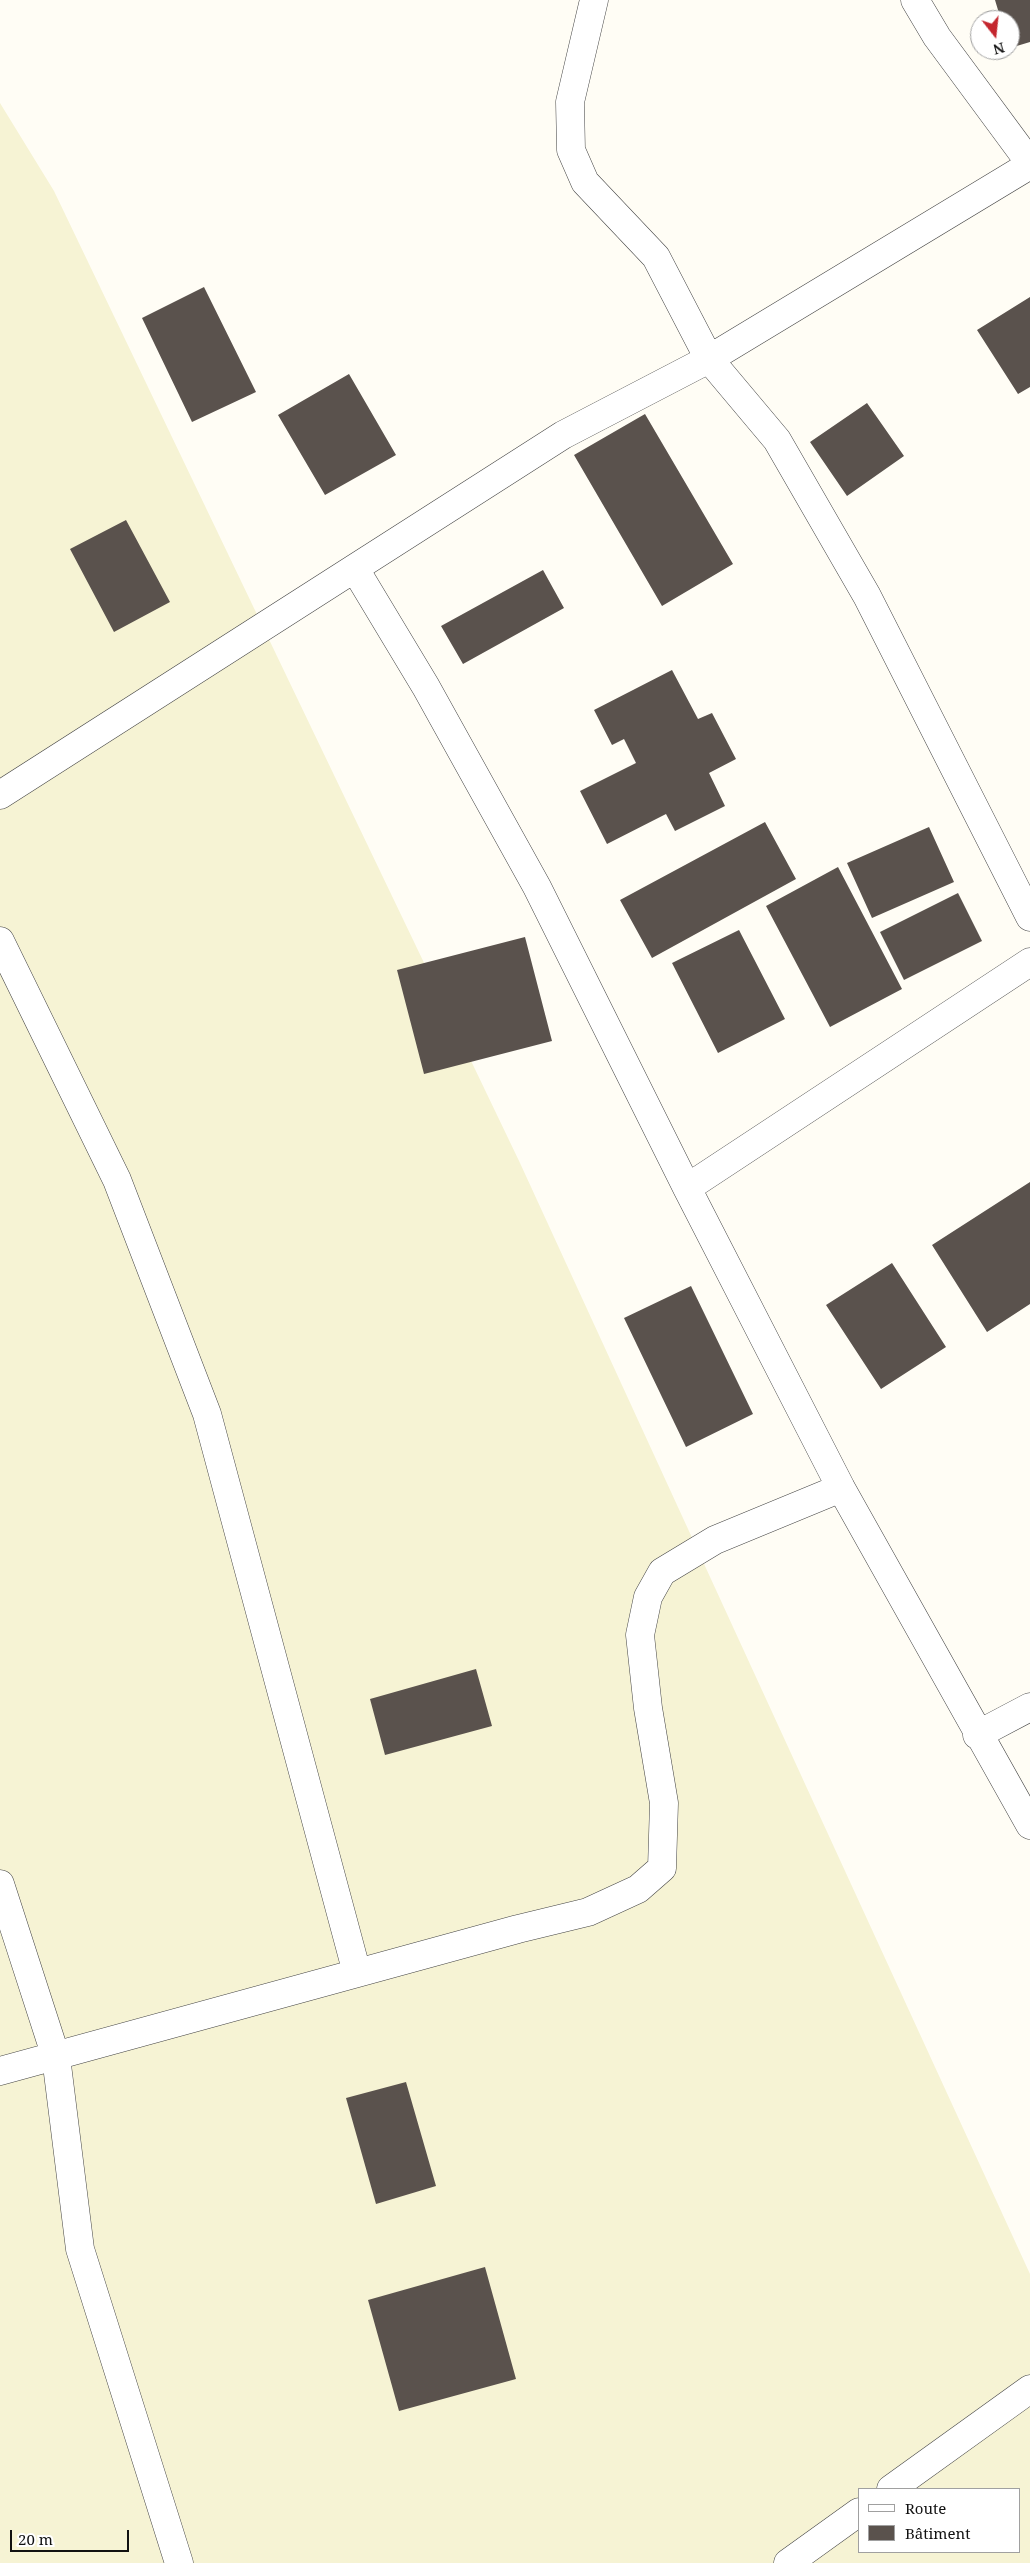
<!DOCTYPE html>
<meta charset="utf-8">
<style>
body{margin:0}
#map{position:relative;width:1030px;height:2563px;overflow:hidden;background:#fffdf5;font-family:"Noto Serif",serif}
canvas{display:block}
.legend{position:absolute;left:858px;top:2488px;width:162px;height:65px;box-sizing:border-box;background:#fff;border:1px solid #a0a0a0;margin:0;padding:6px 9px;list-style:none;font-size:15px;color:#111}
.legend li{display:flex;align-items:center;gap:10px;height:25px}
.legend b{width:25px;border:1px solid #a0a0a0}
.north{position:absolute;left:970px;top:10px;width:50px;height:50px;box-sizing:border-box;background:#fff;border:1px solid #a0a0a0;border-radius:50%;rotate:164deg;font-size:14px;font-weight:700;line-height:20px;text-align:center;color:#111}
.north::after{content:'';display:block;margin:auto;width:18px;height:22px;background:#c4262e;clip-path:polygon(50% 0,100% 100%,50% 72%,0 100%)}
.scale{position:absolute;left:10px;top:2530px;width:119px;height:22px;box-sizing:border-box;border:2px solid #111;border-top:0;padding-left:6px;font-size:15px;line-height:18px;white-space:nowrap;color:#111;-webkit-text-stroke:4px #fff;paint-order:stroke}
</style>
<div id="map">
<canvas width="1030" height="2563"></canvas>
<ul class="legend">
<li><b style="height:6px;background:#fff"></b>Route</li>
<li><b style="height:14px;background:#5a524d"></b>Bâtiment</li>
</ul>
<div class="north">N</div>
<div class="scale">20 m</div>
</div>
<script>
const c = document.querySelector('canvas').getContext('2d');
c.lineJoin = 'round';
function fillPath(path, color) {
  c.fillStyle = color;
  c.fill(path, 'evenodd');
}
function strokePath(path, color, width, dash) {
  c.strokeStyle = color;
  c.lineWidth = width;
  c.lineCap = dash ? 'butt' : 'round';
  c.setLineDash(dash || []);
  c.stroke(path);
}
fillPath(new Path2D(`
 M0,103L54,191L520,1163L1030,2274V2563H0ZM859,2489H1019V2552H859Z`), '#f6f3d4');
fillPath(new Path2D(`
 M995,0H1030V42L1010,48V20H1001Z
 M204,287L256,392L192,422L142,318Z
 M1030,297V387L1018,394L977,330Z
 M349,374L396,455L325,495L278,415Z
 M867,403L904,456L847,496L810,442Z
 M645,414L733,564L662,606L574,455Z
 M126,520L170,602L114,632L70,549Z
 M543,570L564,608L463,664L441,626Z
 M672,670L698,719L712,713L736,759L709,773L725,806L675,831L666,814L607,844L580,791L636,763L624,739L612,745L594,710Z
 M765,822L796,879L652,958L620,900Z
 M929,827L954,882L872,918L847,863Z
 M838,867L902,989L830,1027L766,906Z
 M958,893L982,941L904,980L880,932Z
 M739,930L785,1019L718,1053L672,963Z
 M525,937L552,1041L424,1074L397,970Z
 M1030,1182V1304L987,1332L932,1245Z
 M892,1263L946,1347L881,1389L826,1305Z
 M691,1286L753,1414L686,1447L624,1318Z
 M476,1669L492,1726L385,1755L370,1699Z
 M406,2082L436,2186L376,2204L346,2098Z
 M485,2267L516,2379L399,2411L368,2300Z`), '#5a524d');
const minor = new Path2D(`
 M594,0L570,102L571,150L585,182L656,257L709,359L777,440L867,596L1030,917
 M915,0L937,37L1030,163
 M355,569L426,687L537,887L687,1188L841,1488L1030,1825
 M0,795L563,435L709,359L1030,165
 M0,941L117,1180L207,1414L357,1973
 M687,1188L1030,962
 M977,1735L1030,1707
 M0,1884L56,2057L80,2249L179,2563
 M0,2071L518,1929L588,1912L638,1889L662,1868L664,1803L648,1708L640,1635L648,1597L662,1572L715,1540L841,1488
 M891,2489L1030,2389
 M788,2563L859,2512`);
strokePath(minor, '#444', 29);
strokePath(minor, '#fff', 28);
</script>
